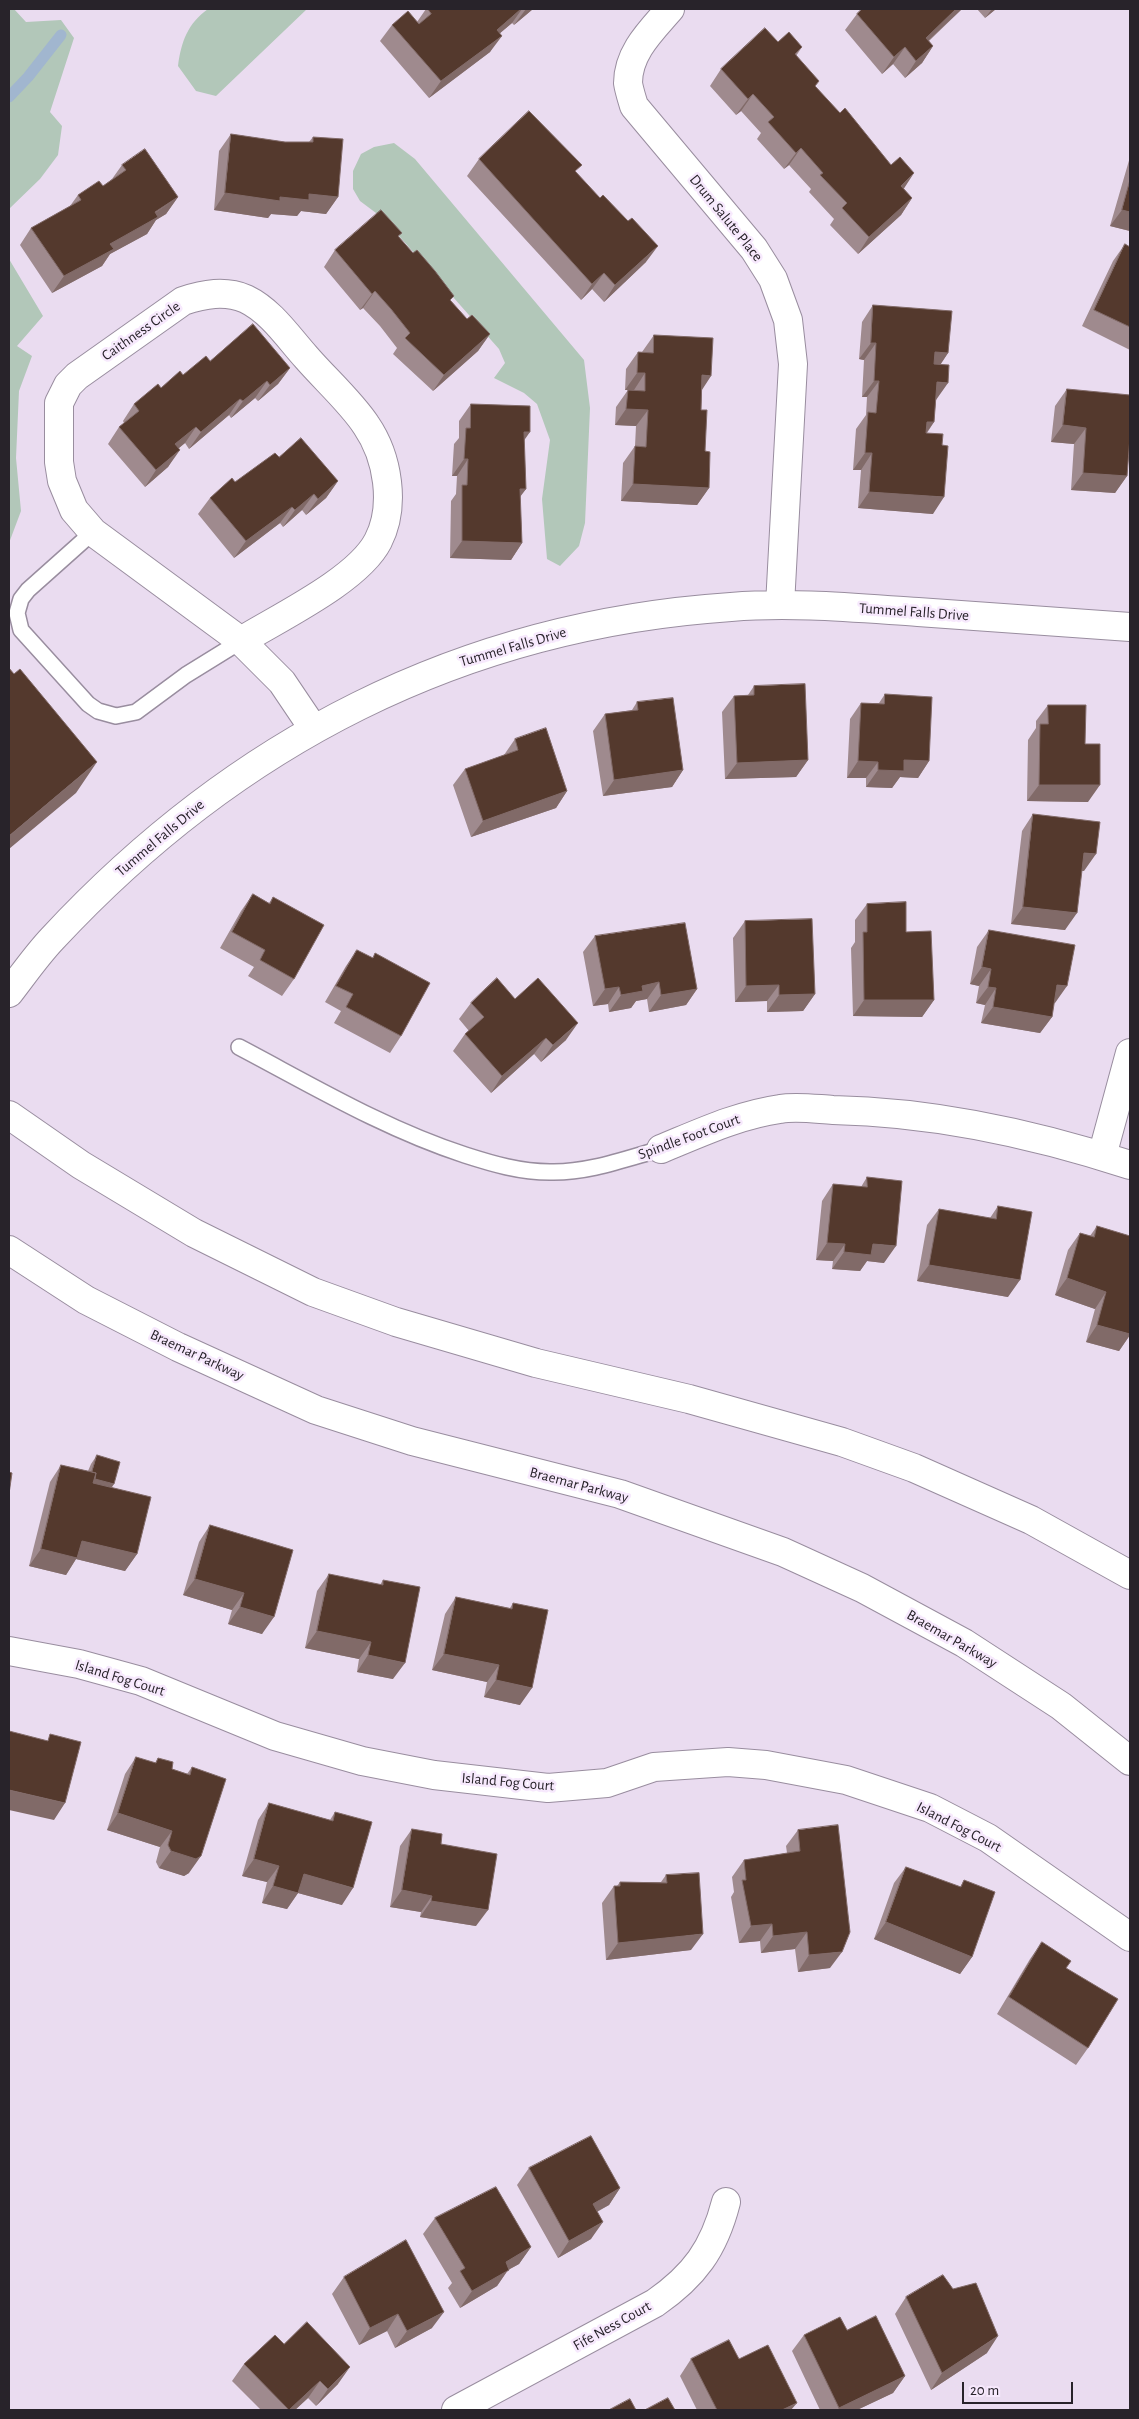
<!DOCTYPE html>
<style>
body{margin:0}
#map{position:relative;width:1139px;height:2419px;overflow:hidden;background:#eadcf0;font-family:"Alegreya Sans",sans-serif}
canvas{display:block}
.frame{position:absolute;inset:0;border:10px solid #28232a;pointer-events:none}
.scale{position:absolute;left:962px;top:2382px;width:111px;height:22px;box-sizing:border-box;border:2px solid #28232a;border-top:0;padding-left:6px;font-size:15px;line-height:18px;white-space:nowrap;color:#28232a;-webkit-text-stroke:4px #f7e9fd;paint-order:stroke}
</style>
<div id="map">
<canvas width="1139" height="2419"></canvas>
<div class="frame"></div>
<div class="scale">20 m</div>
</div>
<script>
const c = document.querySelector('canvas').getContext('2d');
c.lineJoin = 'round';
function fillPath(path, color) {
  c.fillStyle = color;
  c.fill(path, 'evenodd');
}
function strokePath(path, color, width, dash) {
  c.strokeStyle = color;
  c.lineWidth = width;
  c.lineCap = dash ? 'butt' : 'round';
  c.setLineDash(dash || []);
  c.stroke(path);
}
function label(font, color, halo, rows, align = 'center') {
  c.font = font + ' "Alegreya Sans",sans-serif';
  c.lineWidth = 5;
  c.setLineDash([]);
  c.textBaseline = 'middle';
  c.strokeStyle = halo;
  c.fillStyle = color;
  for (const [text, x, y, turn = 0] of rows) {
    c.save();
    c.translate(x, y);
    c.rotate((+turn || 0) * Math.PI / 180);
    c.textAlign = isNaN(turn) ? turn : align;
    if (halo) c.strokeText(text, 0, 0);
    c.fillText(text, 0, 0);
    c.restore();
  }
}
fillPath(new Path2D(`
 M9,9H14L26,22L61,20L74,38L50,112L62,126L58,155L40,179L9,209Z
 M208,9H307L216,96L196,91L178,66C181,42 188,23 208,9Z
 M394,143L415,159L584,360L590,408L585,523L579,546L560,566L547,559L542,499L550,440L537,404L524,393L494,378L505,363L499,349L384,219L360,201L353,189V171L361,154L374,147Z
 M9,259L43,316L17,346L32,356L19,391L16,458L21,511L9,543Z`), '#b2c7b9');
strokePath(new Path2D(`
 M9,97L28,77L61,35`), '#a1b6cf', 11);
const service = new Path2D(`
 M93,532L28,590L21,599L17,613L21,630L88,704L98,711L116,716L136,712L186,675L241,641
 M239,1047C313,1086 385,1129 465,1155C493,1164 520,1172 550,1172C588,1173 625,1159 661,1149`);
const minor = new Path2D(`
 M670,9C652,30 628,52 628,83C629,90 632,99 634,106L754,249L773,279L788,320L793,364L780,605
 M241,641C280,617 358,580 378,541C396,506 388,457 366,425C351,402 324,378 306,357C288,337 271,311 246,299C225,290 204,294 183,301L77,376L68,385L59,403V462L62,481L74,510L93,532L241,641L282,682L313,728
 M9,993C23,975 36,956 52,939C235,742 461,625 731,607C793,602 856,608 918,612C989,617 1060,622 1130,627
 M661,1149C700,1133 738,1115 780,1109C796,1106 816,1109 833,1110C933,1112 1035,1134 1130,1165
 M1102,1156L1130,1053
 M9,1651L79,1664L141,1681L275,1736L362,1761L434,1775L548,1788L607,1783L654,1767L728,1762L766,1765L846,1780L930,1808L988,1838L1130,1937
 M456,2410L655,2303C694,2276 714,2249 726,2202`);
const tertiary = new Path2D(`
 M9,1115L81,1165L194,1233L313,1292L396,1322L536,1363L689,1399L842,1442L914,1468L1031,1520L1130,1575
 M9,1250L86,1300L178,1347L316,1410L412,1441L620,1494L783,1552L862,1588L964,1643L1061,1706L1130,1761`);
strokePath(service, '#998d9f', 18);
strokePath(minor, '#998d9f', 30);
strokePath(tertiary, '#998d9f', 30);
strokePath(service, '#fff', 15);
strokePath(minor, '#fff', 28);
strokePath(tertiary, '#fff', 28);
fillPath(new Path2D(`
 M426,9H533L514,25L512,23L500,33L490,52L429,98L380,41L392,25L417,22Z
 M862,9H962L929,41L933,46L922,63L905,78L893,64L882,74L845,30L857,14Z
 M977,9H996L985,18Z
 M778,42L802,47L796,56L816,87L912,198L901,215L858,254L830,225L834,219L809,192L811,189L789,165L784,169L757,139L761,133L741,111L736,115L710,86L721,69Z
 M231,134L285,142H309L313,137L338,197L326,214L301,211L297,216L271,214L268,218L214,210L219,151Z
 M1130,157V231L1110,226Z
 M479,159L576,173L646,262L604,302L592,289L581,300L467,176Z
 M122,165L178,197L166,214L156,220L147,234L110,254L102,266L52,293L20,245L31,228L70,206L78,195L103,186L112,179Z
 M399,237L451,301L467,319L490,334L478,351L433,391L393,354L397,348L380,326L363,308L360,310L324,267L335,250Z
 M1125,244L1130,247V350L1082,326L1113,261Z
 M873,305L948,353L940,364L936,400L934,422L927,433L933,514L858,508L861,470H853L856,429L866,415L867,397H862L864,360L859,359L862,322Z
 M654,335L702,390L701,410L709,488L697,505L621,501L623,463L635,446L636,426L615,425L616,407L628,390H634H625L626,369L638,352H642Z
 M210,361L290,368L278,384L258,401L255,398L231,418L229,415L189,449L185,443L179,448L168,467L145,487L108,444L119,427L124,423L123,421L134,404L161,388Z
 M1067,389L1129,454L1127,476L1115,493L1071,490L1074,444L1051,442L1055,406Z
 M471,404L524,440L526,489L520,496L522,543L511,560L450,558L451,501L456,494L457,476H452L454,444L459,438V421Z
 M279,457L338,481L326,498L306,515L302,510L283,527L280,523L234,558L198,514L210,498Z
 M754,686L808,760L796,777L725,779L722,712L734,696L748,695Z
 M885,694L929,761L918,778L900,777L892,788L866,787V778H847L850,719L861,703H879Z
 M637,702L683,770L672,787L603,796L593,731L605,714L632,710Z
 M1048,705L1085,744L1088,802L1027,801L1028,740L1036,728V721Z
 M515,739L567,791L556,808L471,837L453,785L465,769L504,755Z
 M1033,814L1084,871H1082L1065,930L1011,924L1022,831Z
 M253,894L269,903L273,897L294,979L282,996L248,976L254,967L220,948L241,911Z
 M867,904L906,932L934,1000L922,1017L853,1016L851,948L855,942V920Z
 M745,921L815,994L803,1011L767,1012V1001L735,1002L733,938Z
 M989,930L1055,1003L1054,1002L1052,1017L1040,1033L981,1023L985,1005L976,1003L979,986L970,984L977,947Z
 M595,936L697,989L686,1005L649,1012L647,999L636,1001L631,1008L609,1012L608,1004L593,1006L583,952Z
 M357,950L401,1036L390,1053L334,1023L341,1011L325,1002L346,966Z
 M515,999L566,1040L541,1062L534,1054L491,1093L453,1051L465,1034L469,1031L459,1019L471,1003Z
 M867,1177L884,1263L867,1261L860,1271L832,1269L833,1261L816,1260L822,1201L833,1184L861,1187Z
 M998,1206L1008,1297L917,1281L927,1225L939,1209L990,1218Z
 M1097,1226L1130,1236V1335L1119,1351L1086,1342L1095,1309L1055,1295L1068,1250L1080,1233L1090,1236Z
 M97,1455L111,1488L137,1554L125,1571L76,1559L66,1575L29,1566L50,1482L61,1465L88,1471L91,1464Z
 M210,1525L293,1550L262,1634L228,1624L232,1610L183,1595L199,1542Z
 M329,1574L380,1585L383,1580L393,1679L357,1672L359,1659L305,1648L317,1591Z
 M456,1597L510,1608L513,1603L520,1705L484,1697L487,1682L432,1670L445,1614Z
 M136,1757L155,1763L158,1758L172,1769L187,1774L192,1767L189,1873L184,1876L159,1868L156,1862L160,1847L107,1830L125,1774Z
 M269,1803L330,1820L335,1812L342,1905L298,1893L287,1909L262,1903L267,1882L242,1876L258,1820Z
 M412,1829L441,1844L476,1926L420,1917L421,1912L390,1907L400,1846Z
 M798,1830L830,1968L798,1972L795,1949L761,1953L760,1941L739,1943L731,1897L734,1892L732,1877L744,1860L787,1853L786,1846Z
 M906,1867L960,1887L964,1880L972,1957L960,1974L874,1939L894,1883Z
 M666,1875L691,1950L606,1960L602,1903L614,1886H617L620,1882H661Z
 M1042,1942L1066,1968L1088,2048L1076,2065L997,2014L1030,1959Z
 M529,2168L620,2188L609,2205L597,2212L591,2239L558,2258L517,2185Z
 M435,2218L531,2247L519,2264L508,2270L497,2286L460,2308L448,2288L452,2283L423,2234Z
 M344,2277L432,2328L395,2348L387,2331L359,2345L332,2294Z
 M906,2297L987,2353L931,2390L895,2314Z
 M804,2335L905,2376L893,2393L857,2410H820L792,2351Z
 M284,2344L338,2384L316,2406L308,2398L295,2410H261L232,2381L244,2364Z
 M691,2359H739L791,2410H697L680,2376Z`), '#9f8a8e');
fillPath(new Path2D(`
 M521,9H522L512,23L485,46L497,30Z
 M526,9H533L514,25Z
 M956,9H962L914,54L926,38Z
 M992,9H996L985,18Z
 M502,36L490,52L429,98L441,81Z
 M933,46L922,63L905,78L916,61Z
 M905,47L893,64L882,74L894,57Z
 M753,94L741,111L736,115L748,99Z
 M801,148L789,165L784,169L796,153Z
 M914,173L903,190L901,186Z
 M225,193L280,197L309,194L338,197L326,214L301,211L297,216L271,214L268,218L214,210Z
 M178,197L166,214L156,220L147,234L110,254L102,266L52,293L64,276Z
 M912,198L901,215L858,254L869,237Z
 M1122,210L1130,212V231L1110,226Z
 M658,246L646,262L604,302L615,285Z
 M604,273L592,289L581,300L592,284Z
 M375,291L363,308L360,310L372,294Z
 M490,334L478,351L433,391L444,375Z
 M871,343H876L864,360L859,359Z
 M935,352L948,353L937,370L923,369Z
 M290,368L278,384L258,401L270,385Z
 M637,373H645L634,390H625Z
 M702,375L711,376L700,393Z
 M267,381L255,398L231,418L243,401Z
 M874,381H879L867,397H862Z
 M937,382L948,383L936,400L925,399Z
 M240,399L229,415L189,449L201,432Z
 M626,409L648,410L636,426L615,425Z
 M927,422H934L922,439Z
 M1063,425L1086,428L1074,444L1051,442Z
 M196,427L185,443L163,461L175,444Z
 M524,432H530L518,449Z
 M1130,437V455L1118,454Z
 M180,450L168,467L145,487L156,470Z
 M865,453H872L861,470H853Z
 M464,459H468L457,476H452Z
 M1083,473L1127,476L1115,493L1071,490Z
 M338,481L326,498L306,515L318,499Z
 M633,484L709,488L697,505L621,501Z
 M520,489H526L514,505Z
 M869,492L944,497L933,514L858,508Z
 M314,494L302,510L283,527L295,510Z
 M292,507L280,523L234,558L246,541Z
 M462,541L522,543L511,560L450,558Z
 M808,760L796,777L725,779L737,763Z
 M904,760L929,761L918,778L900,777L892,788L866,787L878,770Z
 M858,761L878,762L866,778H847Z
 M97,762L76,793L9,849V836Z
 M683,770L672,787L603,796L614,780Z
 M1039,785H1100L1088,802L1027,801Z
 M567,791L556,808L471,837L483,821Z
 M1084,853L1096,854L1084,871L1072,869Z
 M1023,907L1077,913L1065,930L1011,924Z
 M982,967L991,969L979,986L970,984Z
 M659,982L647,999L636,1001L631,1008L609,1012L621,995L642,986Z
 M779,985L767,1001L735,1002L746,986Z
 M1057,985L1067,986L1055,1003L1046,1001Z
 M619,987L608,1004L593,1006L605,989Z
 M988,987L996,988L985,1005L976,1003Z
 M697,989L686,1005L649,1012L661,995Z
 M815,994L803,1011L767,1012L779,995Z
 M864,1000H934L922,1017L853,1016Z
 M993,1007L1052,1017L1040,1033L981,1023Z
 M578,1023L566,1040L541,1062L553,1045Z
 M546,1038L534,1054L491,1093L502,1076Z
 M827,1243L845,1244L833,1261L816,1260Z
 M873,1244L896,1246L884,1263L867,1261L860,1271L832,1269L844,1252Z
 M929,1265L1020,1280L1008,1297L917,1281Z
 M1067,1278L1106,1292L1095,1309L1055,1295Z
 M1097,1325L1130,1334V1335L1119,1351L1086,1342Z
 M90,1477L114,1484L108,1493L84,1486Z
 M82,1541L137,1554L125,1571L76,1559L66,1575L29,1566L41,1549Z
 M195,1579L244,1593L232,1610L183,1595Z
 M240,1607L274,1617L262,1634L228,1624Z
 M317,1631L371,1642L359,1659L305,1648Z
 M444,1654L499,1665L487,1682L432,1670Z
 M368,1655L405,1663L393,1679L357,1672Z
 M496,1680L532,1688L520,1705L484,1697Z
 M9,1790L65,1803L54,1820L9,1810Z
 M118,1813L172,1831L160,1847L107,1830Z
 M171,1851L201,1856L189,1873L184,1876L159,1868Z
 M254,1859L279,1866L267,1882L242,1876Z
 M304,1874L353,1888L342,1905L298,1893L287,1909L262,1903L273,1886Z
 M402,1890L432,1896L421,1912L390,1907Z
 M431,1901L488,1910L476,1926L420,1917Z
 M886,1922L972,1957L960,1974L874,1939Z
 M772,1924L760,1941L739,1943L751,1926Z
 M807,1932L795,1949L761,1953L773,1936Z
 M703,1934L691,1950L606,1960L618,1943Z
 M842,1952L830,1968L798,1972L809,1955Z
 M620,2188L609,2205L581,2220L593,2204Z
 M603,2222L591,2239L558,2258L569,2241Z
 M531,2247L519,2264L508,2270L497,2286L460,2308L472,2291L506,2262Z
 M444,2312L432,2328L395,2348L407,2331Z
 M398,2314L387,2331L359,2345L370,2328Z
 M998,2336L987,2353L931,2390L942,2373Z
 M350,2367L338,2384L316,2406L328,2389Z
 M905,2376L893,2393L857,2410H837L839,2408Z
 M320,2381L308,2398L295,2410H289Z
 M797,2403L791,2410H782Z`), '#816a68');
const building = new Path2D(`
 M428,9H521L497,30L502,36L441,81L392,25L408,11L419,24L431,14Z
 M862,9H956L926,38L933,46L916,61L905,47L894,57L857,14Z
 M765,28L778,42L789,32L802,47L795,54L819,81L815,86L840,113L845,108L891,165L900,157L914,173L901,186L912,198L869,237L842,208L847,203L820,175L823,173L801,148L796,153L768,122L774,117L753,94L748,99L721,69Z
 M529,111L582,165L575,171L600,198L603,195L628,221L632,218L658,246L615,285L604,273L592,284L479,159Z
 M231,134L285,142H313V137L343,139L338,197L309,194V200L280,197V201L225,193Z
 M145,149L178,197L155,212L158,217L110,244L114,249L64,276L31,228L81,200L78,195L99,181L103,186L126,170L122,165Z
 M1130,180V212L1122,210Z
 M381,210L402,233L398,236L413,253L417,250L435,271L454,296L450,300L467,319L472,315L490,334L444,375L405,338L410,333L391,309L375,291L372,294L335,250Z
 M1125,244L1130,247V327L1094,310Z
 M873,305L952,311L948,353L935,352L934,364L949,365L948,383L937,382L934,422H927L926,433L943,434L942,445L948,446L944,497L869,492L872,453H865L868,412L876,413L879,381H874L876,343H871Z
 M253,324L290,368L270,385L267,381L243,401L240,399L201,432L196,427L175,444L180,450L156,470L119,427L139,411L134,404L158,384L161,388L180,371L183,375L206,356L210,361Z
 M654,335L713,338L711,376L702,375L701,410H707L705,451L710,452L709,488L633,484L635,446L646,447L648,410L626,409L628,390L645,391V373H637L638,352L653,353Z
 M1067,389L1130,395V437L1127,476L1083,473L1086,428L1063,425Z
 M471,404L530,406V432H524L526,489H520L522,543L462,541V485H467L468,459H464L466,428H470Z
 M301,438L338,481L318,499L314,494L295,510L292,507L246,541L210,498L232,478L235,482L275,453L279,457Z
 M9,668L14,674L20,669L97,762L9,836Z
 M805,684L808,760L737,763L734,696L754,695V686Z
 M885,694L932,697L929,761L904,760V771L878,770V762L858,761L861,703L884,704Z
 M673,698L683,770L614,780L605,714L638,710L637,702Z
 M1048,705H1086L1085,744H1100V785H1039L1040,724H1048Z
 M546,728L567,791L483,821L465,769L518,750L515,739Z
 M1033,814L1100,822L1096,854L1084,853L1077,913L1023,907Z
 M253,894L270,904L273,897L324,925L294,979L260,960L265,950L232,932Z
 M906,902V932L931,931L934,1000H864L863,932H867V904Z
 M812,919L815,994L779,995V985L746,986L745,921Z
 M685,923L697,989L661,995L659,982L642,986L643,991L621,995L619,987L605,989L595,936Z
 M989,930L1075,945L1067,986L1057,985L1052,1017L993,1007L996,988L988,987L991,969L982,967Z
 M357,950L373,958L375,953L430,983L401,1036L346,1007L353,994L336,986Z
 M497,978L515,999L538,978L578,1023L553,1045L546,1038L502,1076L465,1034L484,1017L471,1003Z
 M867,1177L902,1181L896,1246L873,1244L871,1255L844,1252L845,1244L827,1243L833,1184L867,1187Z
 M998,1206L1032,1212L1020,1280L929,1265L939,1209L996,1219Z
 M1097,1226L1130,1236V1334L1097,1325L1106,1292L1067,1278L1080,1233L1094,1237Z
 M97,1455L120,1462L114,1484L95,1479L96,1473L92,1472Z
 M61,1465L96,1473L93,1483L151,1497L137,1554L82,1541L77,1558L41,1549Z
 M9,1472L12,1473L9,1494Z
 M210,1525L293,1550L274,1617L240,1607L244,1593L195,1579Z
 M329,1574L383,1585V1580L420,1587L405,1663L368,1655L371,1642L317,1631Z
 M456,1597L512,1609L513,1603L548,1610L532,1688L496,1680L499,1665L444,1654Z
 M9,1731L48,1741L50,1734L81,1742L65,1803L9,1790Z
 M136,1757L156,1763L158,1758L173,1762L172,1769L190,1775L192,1767L226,1779L201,1856L196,1859L171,1851L168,1845L172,1831L118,1813Z
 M269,1803L333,1821L335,1812L372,1822L353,1888L304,1874L298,1893L273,1886L279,1866L254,1859Z
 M838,1825L850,1932L842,1952L809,1955L807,1932L773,1936L772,1924L751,1926L742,1880H746L744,1860L800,1851L798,1830Z
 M412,1829L442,1834L441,1844L497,1854L488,1910L431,1901L432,1896L402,1890Z
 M906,1867L961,1887L964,1880L995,1892L972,1957L886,1922Z
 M699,1873L703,1934L618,1943L614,1886H620V1882L667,1883L666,1875Z
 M1042,1942L1071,1961L1066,1968L1118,1999L1088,2048L1009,1997Z
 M591,2136L620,2188L593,2204L603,2222L569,2241L529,2168Z
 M496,2187L531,2247L506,2262L509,2270L472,2291L460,2271L465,2268L435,2218Z
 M406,2240L444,2312L407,2331L398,2314L370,2328L344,2277Z
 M943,2275L953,2289L976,2283L998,2336L942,2373L906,2297Z
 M876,2316L905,2376L839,2408L804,2335L840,2317L847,2330Z
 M307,2322L350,2367L328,2389L320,2381L289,2410L244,2364L275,2335L284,2344Z
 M729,2340L739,2359L768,2345L797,2403L782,2410H717L691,2359Z
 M668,2398L675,2410H645Z
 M630,2399L636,2410H609Z`);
fillPath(building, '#54392d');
strokePath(building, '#816a68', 1);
label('15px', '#28232a', '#f7e9fd', [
 ["Drum Salute Place",726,218,51],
 ["Caithness Circle",141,331,-35],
 ["Tummel Falls Drive",914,612,4],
 ["Tummel Falls Drive",513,647,-16],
 ["Tummel Falls Drive",160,838,-40],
 ["Spindle Foot Court",689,1137,-20],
 ["Braemar Parkway",197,1355,25],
 ["Braemar Parkway",579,1485,15],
 ["Braemar Parkway",952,1639,30],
 ["Island Fog Court",120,1678,17],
 ["Island Fog Court",508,1782,5],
 ["Island Fog Court",959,1827,27],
 ["Fife Ness Court",612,2326,-29]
]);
</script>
